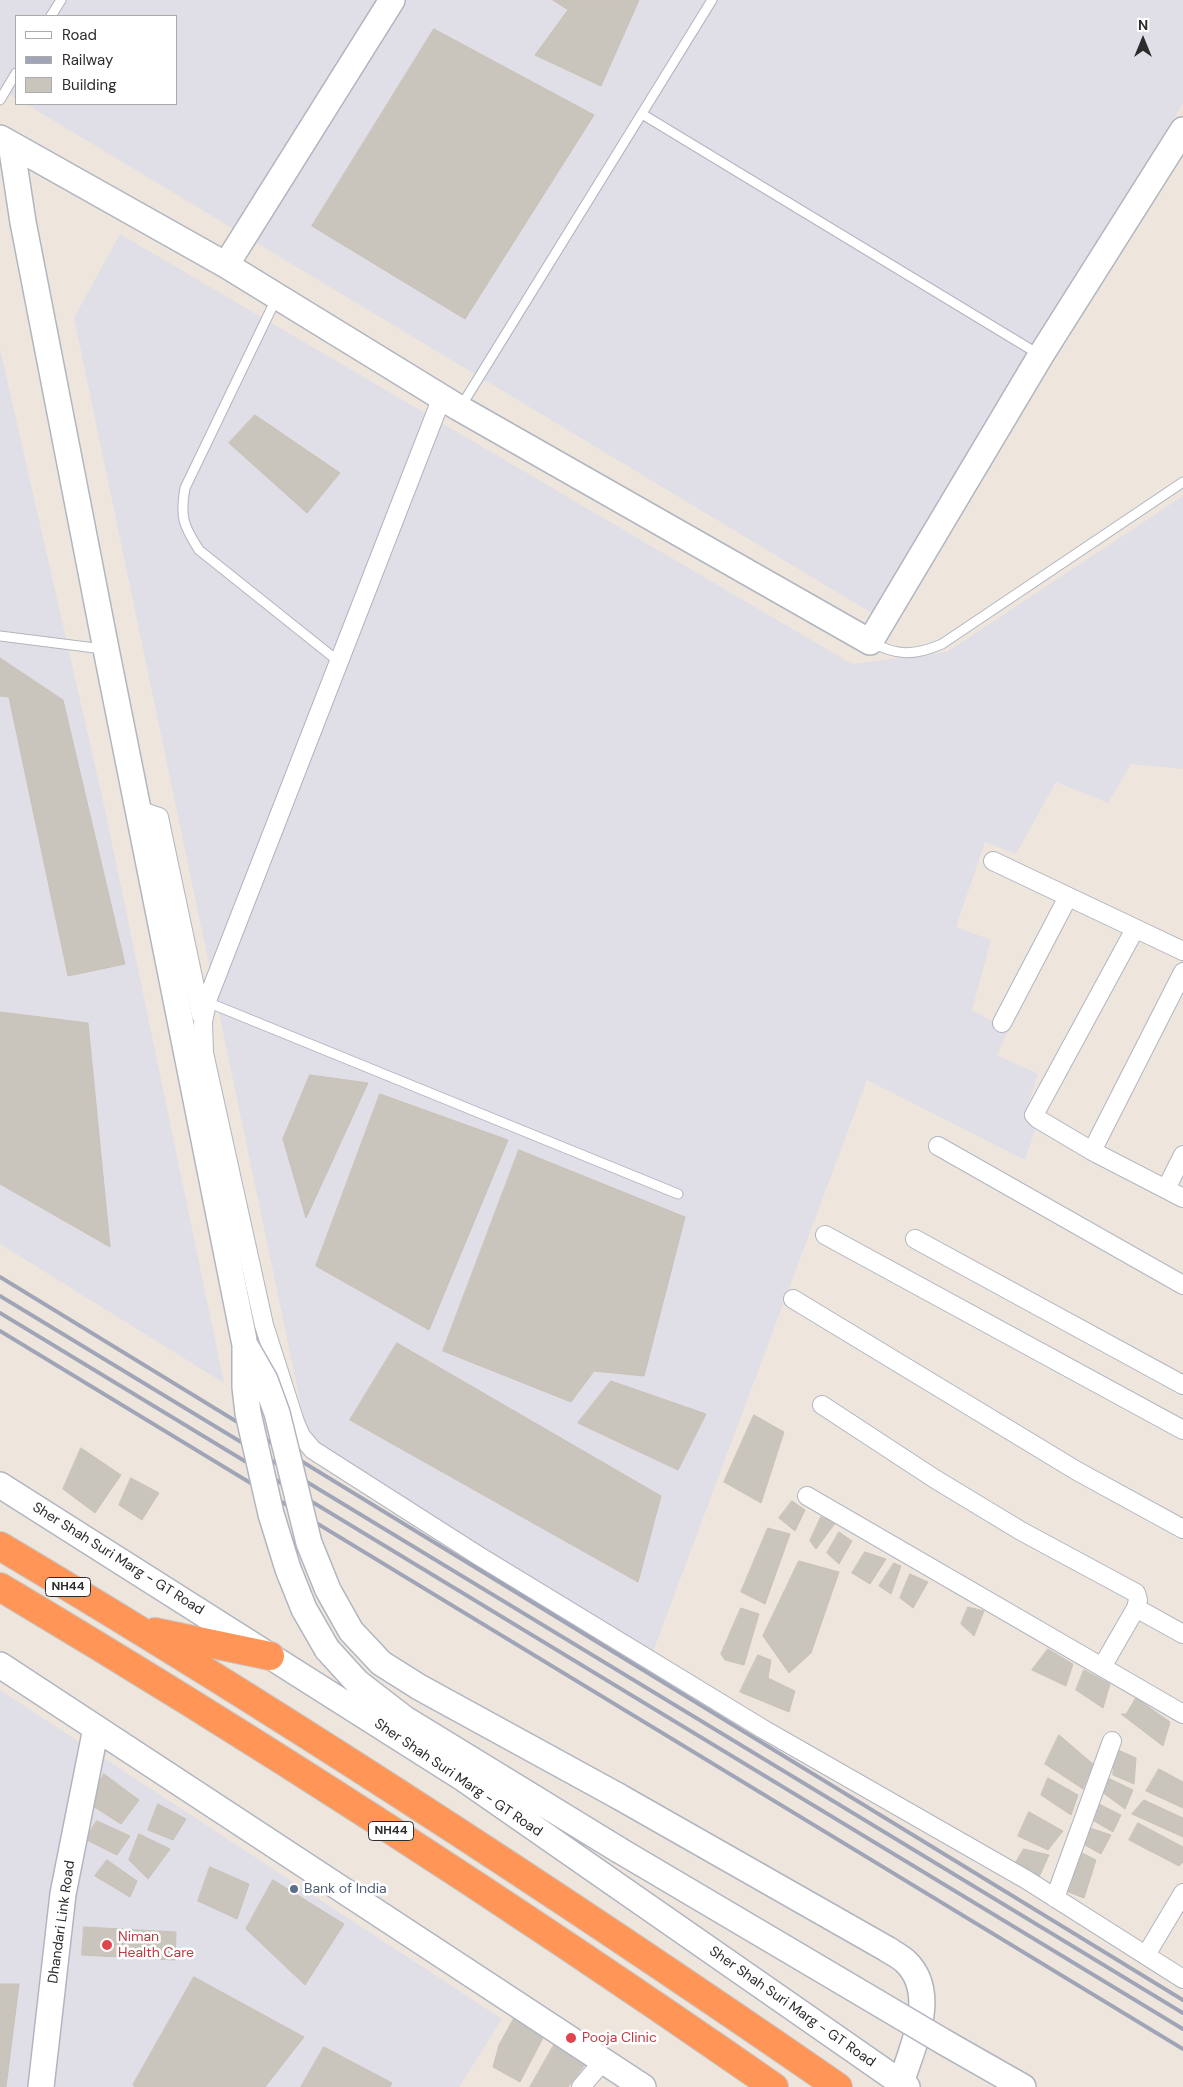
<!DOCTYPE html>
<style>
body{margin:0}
#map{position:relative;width:1183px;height:2087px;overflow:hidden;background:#eee6dd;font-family:"DM Sans",sans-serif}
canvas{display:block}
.legend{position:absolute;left:15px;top:15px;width:162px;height:90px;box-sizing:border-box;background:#fff;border:1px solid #ababab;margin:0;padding:6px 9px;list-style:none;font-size:15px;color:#2c2c2c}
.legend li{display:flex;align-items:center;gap:10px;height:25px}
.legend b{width:25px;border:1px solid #ababab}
.north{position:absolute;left:1118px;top:15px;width:50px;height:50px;-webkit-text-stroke:4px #fff;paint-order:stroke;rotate:0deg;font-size:14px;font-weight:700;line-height:20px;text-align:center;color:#2c2c2c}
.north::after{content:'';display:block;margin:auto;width:18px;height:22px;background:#2c2c2c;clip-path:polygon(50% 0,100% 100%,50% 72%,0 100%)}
</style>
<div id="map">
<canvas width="1183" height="2087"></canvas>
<ul class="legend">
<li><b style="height:6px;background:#fff"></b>Road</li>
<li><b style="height:6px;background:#9fa4b7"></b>Railway</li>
<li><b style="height:14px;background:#c9c4bc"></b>Building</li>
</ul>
<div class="north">N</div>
</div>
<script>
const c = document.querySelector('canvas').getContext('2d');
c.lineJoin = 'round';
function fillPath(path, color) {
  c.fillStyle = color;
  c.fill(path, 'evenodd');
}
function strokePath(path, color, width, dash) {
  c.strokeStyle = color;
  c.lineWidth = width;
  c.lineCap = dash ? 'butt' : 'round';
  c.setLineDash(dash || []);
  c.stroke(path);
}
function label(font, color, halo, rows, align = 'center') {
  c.font = font + ' "DM Sans",sans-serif';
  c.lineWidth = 5;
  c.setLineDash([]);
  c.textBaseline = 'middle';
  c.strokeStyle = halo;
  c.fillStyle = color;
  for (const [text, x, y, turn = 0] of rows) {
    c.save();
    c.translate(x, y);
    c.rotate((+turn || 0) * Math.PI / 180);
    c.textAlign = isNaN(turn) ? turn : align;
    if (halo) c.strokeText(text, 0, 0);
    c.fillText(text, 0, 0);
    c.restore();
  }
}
fillPath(new Path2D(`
 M0,0H1183V103L875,615L26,104H176V16H16V98L0,88Z
 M120,234L852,664L947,652L1183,496V769L1131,764L1108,803L1056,782L1016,854L985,842L956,927L991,940L972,1010L1008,1030L997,1055L1038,1074L1028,1104L1042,1110L1025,1160L867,1080L651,1657L309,1444L74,318Z
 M0,349L104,805L224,1383L0,1244Z
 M0,1690L502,2019L459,2087H0Z`), '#e0dee6');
const building = new Path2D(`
 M553,0H639L601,86L535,55L568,10Z
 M434,29L594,115L465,319L312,226Z
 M255,415L340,473L307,513L229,443Z
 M0,658L63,700L125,964L68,976L9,697L0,696Z
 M0,1012L88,1023L110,1247L0,1184Z
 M310,1075L368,1083L306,1218L283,1139Z
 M380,1094L508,1140L429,1330L316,1266Z
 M519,1150L685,1217L644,1376L594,1371L571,1402L443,1351Z
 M397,1343L661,1496L638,1582L350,1420Z
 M611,1381L706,1414L678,1470L578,1423Z
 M754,1415L784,1432L761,1503L724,1482Z
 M81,1448L121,1475L95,1513L63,1489Z
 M131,1478L159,1493L142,1520L119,1505Z
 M792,1501L805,1510L795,1531L779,1518Z
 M821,1517L836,1522L816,1549L810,1541Z
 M768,1528L790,1534L765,1604L741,1592Z
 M839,1532L852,1541L839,1564L827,1553Z
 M865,1552L886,1559L870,1584L852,1573Z
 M799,1561L839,1572L811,1653L789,1673L763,1636Z
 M894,1563L901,1566L891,1594L879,1586Z
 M910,1574L928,1582L913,1608L900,1598Z
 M968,1607L984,1611L974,1636L961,1624Z
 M741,1608L759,1614L744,1665L725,1660L721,1654Z
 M1048,1649L1073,1664L1066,1686L1032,1670Z
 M758,1655L771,1660L768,1678L795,1691L789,1712L740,1692Z
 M1084,1670L1110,1684L1103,1708L1076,1690Z
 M1136,1698L1170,1722L1163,1746L1121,1714H1126Z
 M1059,1735L1093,1764L1083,1789L1045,1764Z
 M1116,1749L1136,1758L1134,1784L1113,1775Z
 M1159,1769L1183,1782V1808L1146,1791Z
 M104,1774L139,1800L121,1824L88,1803Z
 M1048,1778L1078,1795L1071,1815L1041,1795Z
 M1108,1778L1133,1790L1125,1809L1102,1792Z
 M1144,1800L1183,1818V1837L1132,1814Z
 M158,1804L186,1819L173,1840L148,1830Z
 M1099,1804L1121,1815L1113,1832L1094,1821Z
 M1029,1812L1063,1831L1048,1850L1018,1836Z
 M97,1821L130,1836L117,1855L85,1839Z
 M1138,1823L1183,1847V1862L1179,1866L1129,1840Z
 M1090,1828L1111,1835L1101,1854L1085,1845Z
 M139,1834L170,1849L148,1879L129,1860Z
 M1024,1849L1049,1855L1039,1877L1016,1862Z
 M1080,1852L1096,1860L1084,1898L1066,1891Z
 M107,1860L137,1881L130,1897L95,1876Z
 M210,1867L249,1884L237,1919L198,1901Z
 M273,1880L344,1924L305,1985L246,1929Z
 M84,1927L176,1932L175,1960L82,1955Z
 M194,1977L304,2037L265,2087H135L133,2085Z
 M0,1984H19L6,2087H0Z
 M517,2013L545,2034L520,2082L493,2067L499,2045Z
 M554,2045L588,2061L568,2087H530Z
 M324,2047L392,2083L390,2087H301Z`);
fillPath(building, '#c9c4bc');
strokePath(building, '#cac2b6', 1);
const lane = new Path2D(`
 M51,16L61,0
 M0,100L16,73
 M642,114L1040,355
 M276,299L185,488C180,517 183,525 199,550L338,661
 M460,408L712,0
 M0,636L103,649
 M871,642C897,656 914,656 942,644L1183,482
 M207,1002L678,1194`);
const street = new Path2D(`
 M442,397L208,998L203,1022L204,1053L264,1325L295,1422L301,1436L313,1450L479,1556L763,1729L1027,1880L1183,1979
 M138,810L159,817L201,1015
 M993,861L1183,951
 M1135,929L1034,1115L1038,1119L1092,1151L1183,1198
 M1002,1023L1068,897
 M938,1146L1183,1285
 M1092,1151L1183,972
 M1166,1189L1183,1155
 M825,1235L1183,1430
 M915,1239L1183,1385
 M793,1299L1077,1471L1183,1529
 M822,1405L935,1479L1021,1531L1136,1593L1138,1600L1136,1608L1102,1667
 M807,1496L1183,1714
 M1136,1608L1183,1634
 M1055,1898L1112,1741
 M1146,1955L1183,1893
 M581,2087L604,2060`);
const secondary = new Path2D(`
 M0,138L226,265L459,408L870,642L1041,355L1183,130
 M11,144L23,222L106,649L245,1345
 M226,265L392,0
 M0,1485L464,1779L907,2087
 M327,1649L357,1682L405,1719L619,1850
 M0,1665L643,2087
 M618,1796L887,1949C893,1953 901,1957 906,1962C939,1994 912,2047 901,2083
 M944,2042L1023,2087
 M41,2087L63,1894L96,1728`);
const highway = new Path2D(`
 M0,1546C286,1716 564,1898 838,2087
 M0,1587C264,1744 522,1912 774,2087
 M155,1632L270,1656`);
strokePath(lane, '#b1b5c0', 11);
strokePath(street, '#b1b5c0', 20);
strokePath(secondary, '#b1b5c0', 28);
strokePath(highway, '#c8c8c8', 30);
strokePath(lane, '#fff', 9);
strokePath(street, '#fff', 18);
strokePath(secondary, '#fff', 25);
strokePath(highway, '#ff9557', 28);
strokePath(new Path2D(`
 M0,1277L1183,2000
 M0,1296L1183,2013
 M0,1313L1183,2029
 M0,1331L1183,2049`), '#9fa4b7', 4);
const secondaryBridge = new Path2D(`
 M245,1345L265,1380L277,1413L309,1543L328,1590L351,1631L381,1663L419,1687L618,1796
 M245,1345V1387L248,1413L271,1514L288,1569L304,1609L327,1649
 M619,1850L944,2042`);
strokePath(secondaryBridge, '#b1b5c0', 28, []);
strokePath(secondaryBridge, '#fff', 25);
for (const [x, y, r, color] of [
 [294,1889,5,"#5c6f8a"],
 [107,1945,6,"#e0444e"],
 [571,2038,6,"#e0444e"]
]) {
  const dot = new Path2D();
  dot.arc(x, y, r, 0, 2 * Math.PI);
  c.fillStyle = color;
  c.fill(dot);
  strokePath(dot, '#fff', 2);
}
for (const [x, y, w] of [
 [68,1587,45],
 [391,1831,45]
]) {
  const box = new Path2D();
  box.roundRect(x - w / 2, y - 9.5, w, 19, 4);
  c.fillStyle = '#fff';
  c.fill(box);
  strokePath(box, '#2c2c2c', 1);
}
label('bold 12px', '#2c2c2c', null, [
 ["NH44",68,1587],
 ["NH44",391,1831]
]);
label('14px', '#2c2c2c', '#fff', [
 ["Sher Shah Suri Marg - GT Road",118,1559,32],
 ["Sher Shah Suri Marg - GT Road",458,1778,34],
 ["Dhandari Link Road",62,1922,-82],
 ["Sher Shah Suri Marg - GT Road",792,2007,35]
]);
label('14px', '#4e5e75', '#fff', [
 ["Bank of India",304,1889]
], 'left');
label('14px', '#be3a42', '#fff', [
 ["Niman",118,1937],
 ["Health Care",118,1953],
 ["Pooja Clinic",582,2038]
], 'left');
</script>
